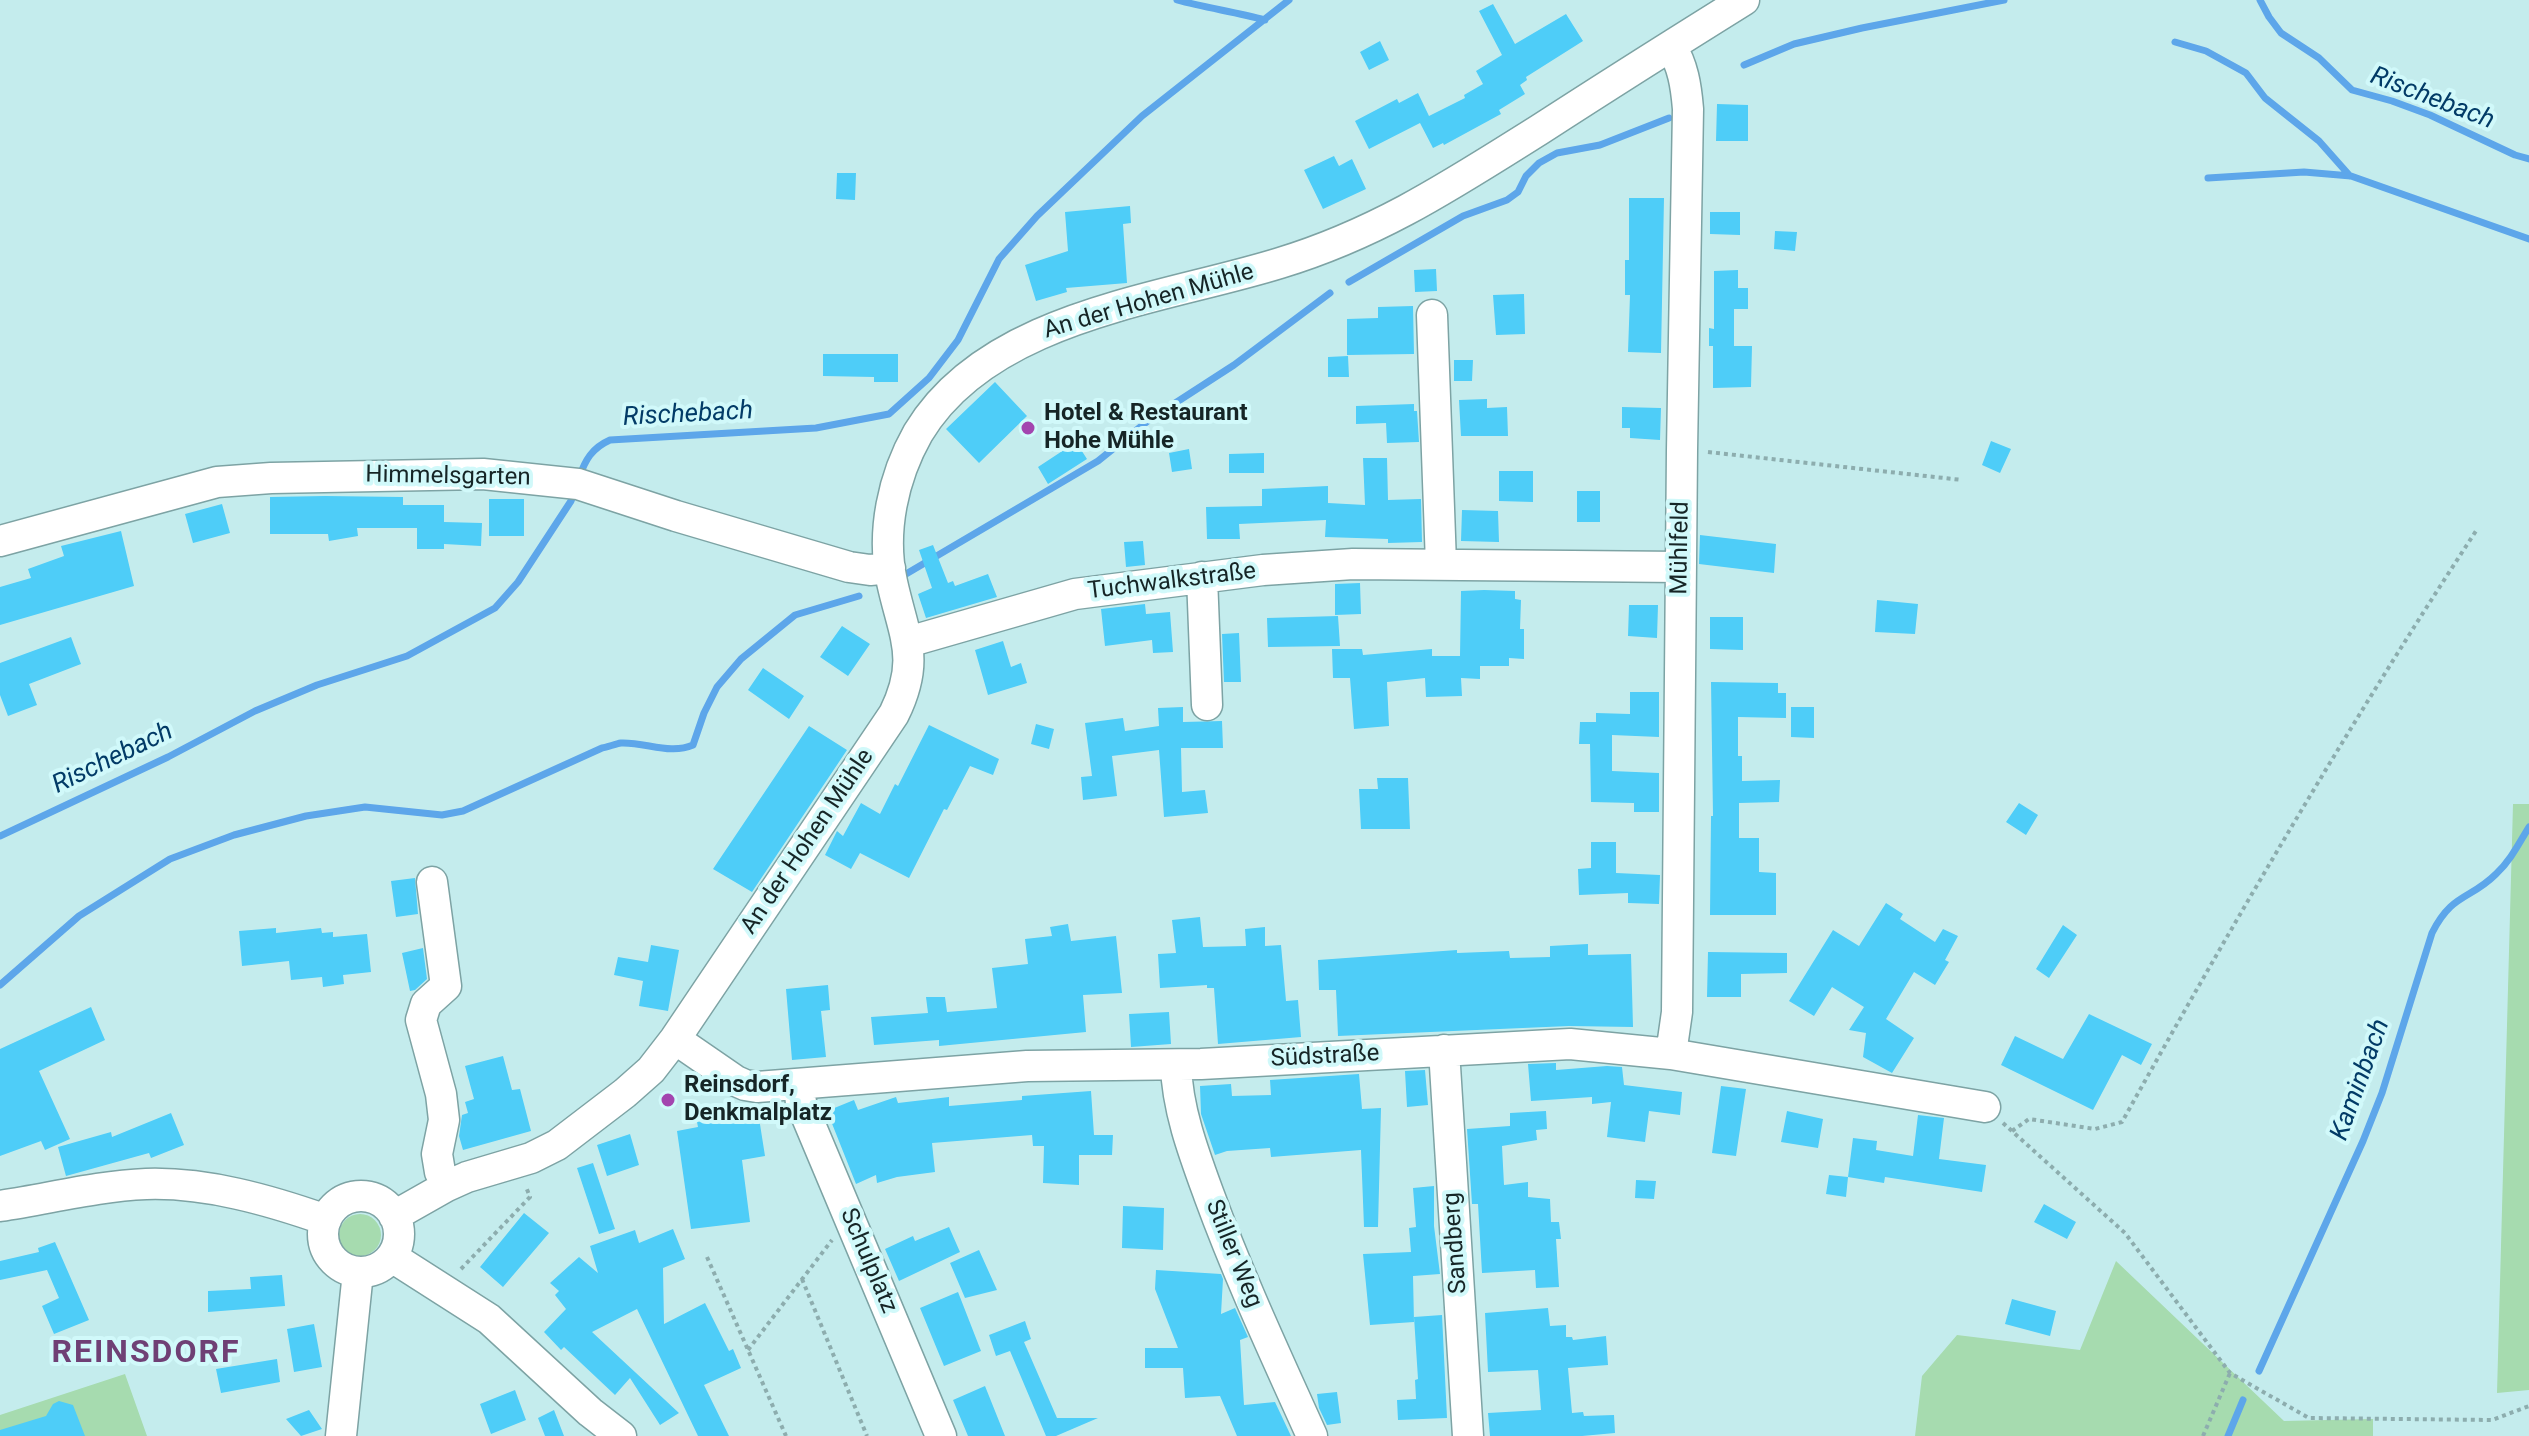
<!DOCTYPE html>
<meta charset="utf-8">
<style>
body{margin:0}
canvas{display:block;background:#c4eced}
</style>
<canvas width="2529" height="1436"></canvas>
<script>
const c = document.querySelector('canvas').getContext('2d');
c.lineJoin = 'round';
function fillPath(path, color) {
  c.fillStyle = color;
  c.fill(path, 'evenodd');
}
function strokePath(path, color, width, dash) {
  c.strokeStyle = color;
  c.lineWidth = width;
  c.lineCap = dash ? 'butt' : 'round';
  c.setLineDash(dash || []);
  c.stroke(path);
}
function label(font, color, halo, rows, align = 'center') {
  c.font = font + ' Roboto,sans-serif';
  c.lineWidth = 8;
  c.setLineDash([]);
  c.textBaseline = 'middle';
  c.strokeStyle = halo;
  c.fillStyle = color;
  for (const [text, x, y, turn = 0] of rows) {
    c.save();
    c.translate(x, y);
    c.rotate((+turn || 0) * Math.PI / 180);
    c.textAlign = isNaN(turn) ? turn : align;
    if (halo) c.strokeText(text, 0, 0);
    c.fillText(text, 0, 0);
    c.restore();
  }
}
fillPath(new Path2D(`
 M2513,804H2529V1390L2497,1393Z
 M339 1235a21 21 0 1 1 42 0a21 21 0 1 1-42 0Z
 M2116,1261L2284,1421L2373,1419V1436H1915L1922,1376L1957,1335L2080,1350Z
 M125,1374L147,1436H0V1415Z`), '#a6dbaf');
strokePath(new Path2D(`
 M1177,0C1206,8 1236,12 1265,20
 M2260,0L2269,17L2281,33L2319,58L2352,90L2392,101L2430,115L2515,155L2529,159
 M2175,42L2206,51L2246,73L2265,98L2319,141L2350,176
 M1744,65L1794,44L1862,28L2004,0
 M2208,178L2304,172L2351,176L2529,239
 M1349,282L1463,216L1507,200L1518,192L1526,176L1539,163L1557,153L1600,145L1669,118
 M579,478C585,460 592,448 610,440L816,428L889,414L929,378L958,340L999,259L1037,216L1142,116L1289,0
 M906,574L1098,461L1149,420L1234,365L1330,293
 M0,836L168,757L255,711L317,685L407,656L495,608L518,582L571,501L575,490
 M0,985L79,916L170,859L234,835L306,816L365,807L442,815L463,811L602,748C608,747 615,744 621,743C646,742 670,755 693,745L704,713L717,687L741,659L795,615L859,596
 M2259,1371L2363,1141L2382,1093L2432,933C2452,893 2470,900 2496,874C2511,860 2519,843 2529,827
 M2228,1436L2243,1400`), '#5da6ea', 7);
fillPath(new Path2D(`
 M1493,4L1515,44L1566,14L1583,41L1526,77L1527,80L1520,85L1525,94L1499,110L1501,114L1444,145L1443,143L1433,148L1420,123L1369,149L1355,121L1397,99L1399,103L1418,93L1429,116L1465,98L1464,95L1483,84L1476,71L1502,55L1479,11Z
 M1380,41L1389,60L1369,70L1360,52Z
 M1717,104L1748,105V141H1716Z
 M1334,156L1339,166L1352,159L1366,189L1323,209L1304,170Z
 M837,173H856L855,200L836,199Z
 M1629,198H1664L1661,353L1628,352L1630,295H1625V260H1629Z
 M1130,206L1131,223L1123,224L1127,283L1066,288L1067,292L1036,301L1025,265L1068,251L1065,212Z
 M1710,212H1740V235L1710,234Z
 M1775,231L1797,232L1795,251L1774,249Z
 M1436,269L1437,291L1415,292L1414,270Z
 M1738,270V288H1748V309H1734V346H1752L1751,387L1713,388V346H1709V328L1714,329V271Z
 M1524,294L1525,334L1496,335L1493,295Z
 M1413,306L1414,354L1347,355V319L1378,318V307Z
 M823,354H898V382H874V377L823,376Z
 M1348,356L1349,377H1328V357Z
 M1454,360H1473L1472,381H1454Z
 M995,382L1027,416L979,463L946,429Z
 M1487,399V408L1507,407L1508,436H1461L1459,400Z
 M1414,404V411H1417L1419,442L1387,443L1386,423L1356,424V406Z
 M1622,407L1661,408L1660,440L1630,438V428H1622Z
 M1991,441L2011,449L2000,473L1982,465Z
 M1076,442L1087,459L1048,484L1038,467Z
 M1189,449L1192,469L1172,472L1169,453Z
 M1264,453V473H1229V454Z
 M1363,458H1387L1388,500L1421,499L1422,542L1388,543V539L1325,537L1326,520L1239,524L1240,539H1207L1206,507L1262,506V489L1328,486V503L1365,505Z
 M1499,471H1533V502L1499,501Z
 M1577,491H1600V522H1577Z
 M325,496L403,497V505H444V522L482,523L481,546L444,544V549H417V528H357L358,536L329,541L328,534H270V497Z
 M489,499H524V536H489Z
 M222,504L230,533L193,543L185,514Z
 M1462,510L1498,511L1499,542L1461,541Z
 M121,531L134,586L0,625V587L31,578L28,569L64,556L61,546Z
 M1700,535L1776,544L1774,573L1699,564Z
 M1143,541L1145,565L1126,567L1124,542Z
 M933,545L948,583L953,581L955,586L988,574L997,597L926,618L918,594L932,588L919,550Z
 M1360,583L1361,614L1335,615V584Z
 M1484,590L1515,591V599L1521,600L1520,629H1524V659L1509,658V666H1480V679L1461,678L1462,696L1426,697L1425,678L1387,682L1389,726L1354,729L1350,678H1333L1332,649H1362L1363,655L1432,649V656H1460L1461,591Z
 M1877,600L1918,604L1915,634L1875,632Z
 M1145,604L1146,614L1170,612L1173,652L1153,653L1152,640L1105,646L1101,609Z
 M1629,605H1658L1657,638L1628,636Z
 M1338,616L1340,646L1268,647L1267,618Z
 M1710,617H1743V650L1710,649Z
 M842,626L870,644L848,676L820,657Z
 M1239,633L1241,682H1224L1222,634Z
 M71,637L81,664L29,684L37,705L8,716L0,695V663Z
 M1003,641L1011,667L1021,663L1027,683L988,695L975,650Z
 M763,668L804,696L789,719L748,690Z
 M1711,682L1778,683V693H1786V718L1738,717V756H1742V781L1780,780L1779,802L1739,803V838H1759V872L1776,873V915H1710L1711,816H1713Z
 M1630,692H1659V737L1612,735V771L1659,773V812H1634V803L1591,802L1590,744H1579L1580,722H1596V713L1630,714Z
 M1183,707V722L1222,721L1223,748H1181L1182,792L1205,790L1208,813L1164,817L1159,750L1112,756L1117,796L1083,800L1081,777L1092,776L1085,723L1123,718L1125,731L1159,726L1158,708Z
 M1791,707H1814V738L1791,737Z
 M1036,724L1054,729L1049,749L1031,744Z
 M929,725L999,759L993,775L970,766L947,810L944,809L909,878L860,853L851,869L825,855L837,831L843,836L861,803L880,814L895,784L898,786Z
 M809,726L847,750L752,892L713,869Z
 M1377,778H1408L1410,829H1361L1359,789H1378Z
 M2019,803L2038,815L2026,835L2006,822Z
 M1591,842H1616V873L1660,875L1659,904L1628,903V893L1579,895L1578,869L1591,868Z
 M415,878L418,914L396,917L391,881Z
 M1886,903L1903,914L1900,919L1935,942L1943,929L1958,936L1945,960L1949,962L1935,985L1914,972L1886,1019L1914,1038L1892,1073L1863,1057L1866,1033L1849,1030L1864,1007L1832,987L1814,1016L1789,1001L1833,930L1859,946Z
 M1200,917L1203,947L1246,946L1245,929L1265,927V946L1281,945L1286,1001L1298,1000L1301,1037L1218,1044L1214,988H1207V985L1160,988L1158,954L1176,953L1172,920Z
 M1068,924L1071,941L1116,936L1122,993L1083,995L1086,1032L939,1046V1040L874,1045L871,1017L928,1013L926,997H945L947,1012L997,1008L992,968L1028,964L1025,939L1052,936L1050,927Z
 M2063,925L2077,935L2049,978L2036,969Z
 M276,928V933L321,928L322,933L333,932V937L367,934L371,972L343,975L344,984L323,987L322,977L291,980L289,961L242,966L239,931Z
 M1588,944V955L1631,954L1633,1027L1569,1026L1338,1036L1336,990H1319L1318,960L1457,950V953L1509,951L1510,958L1550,957V946Z
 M651,945L679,950L668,1011L639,1006L643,981L614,975L618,957L648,962Z
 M423,948L427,979L415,990L410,991L402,953Z
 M1708,952L1787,953V973L1741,974V997H1707Z
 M828,985L830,1010L821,1011L826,1057L792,1060L786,989Z
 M91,1007L105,1040L39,1071L70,1139L45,1150L41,1141L0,1156V1049Z
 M1169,1012L1171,1044L1131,1047L1129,1014Z
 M2089,1014L2152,1044L2141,1065L2122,1055L2093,1110L2001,1065L2015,1036L2063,1059Z
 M503,1056L512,1090L520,1089L531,1131L463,1150L459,1136L462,1115L468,1113L465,1102L474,1099L465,1066Z
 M1556,1063V1070L1607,1066L1622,1067L1624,1085L1682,1092L1680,1115L1649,1111L1645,1142L1607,1137L1611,1102L1592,1104V1097L1531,1101L1528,1064Z
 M1425,1070L1428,1105L1407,1107L1405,1071Z
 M1359,1074L1362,1109L1381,1108L1378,1227H1364L1361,1150L1271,1157L1270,1148L1227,1151L1215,1155L1201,1114L1200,1086L1231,1084L1232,1096L1271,1095L1270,1080Z
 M1721,1086L1746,1089L1736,1156L1712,1153Z
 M1091,1091L1094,1135H1113L1112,1155H1079V1185L1043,1183L1044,1146H1033L1032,1135L932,1143L935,1172L897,1177L877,1183L876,1175L856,1184L827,1111L854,1100L858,1110L896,1097L898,1103L949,1097V1106L1022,1100V1096Z
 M1546,1111L1547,1129L1536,1130L1537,1140L1502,1146L1504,1185L1528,1182V1197L1550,1199L1551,1222H1559L1561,1239H1556L1559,1287L1536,1288L1535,1270L1482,1273L1478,1204H1472L1467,1129L1510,1126V1113Z
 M1787,1111L1823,1119L1818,1148L1781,1142Z
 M171,1113L184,1145L151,1158L149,1153L66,1176L58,1147L111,1132L112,1137Z
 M1918,1115L1944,1118L1939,1159L1986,1165L1982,1192L1885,1177L1884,1183L1848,1177L1853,1138L1877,1141L1876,1150L1913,1156Z
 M738,1116L739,1122L759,1118L765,1156L742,1160L750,1222L691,1229L677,1131L698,1127L697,1122Z
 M630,1134L639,1165L607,1176L597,1145Z
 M593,1163L615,1229L599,1234L577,1168Z
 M1829,1175L1848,1177L1846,1197L1826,1194Z
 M1636,1180L1656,1181L1654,1199L1635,1198Z
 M1434,1186V1226L1440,1274L1413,1276L1414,1322L1370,1325L1363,1254L1411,1252L1409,1228L1416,1227L1413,1188Z
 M2044,1204L2076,1222L2067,1239L2034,1222Z
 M1123,1206L1164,1208L1163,1250L1122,1248Z
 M524,1213L549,1233L503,1287L480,1267Z
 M949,1227L960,1252L899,1281L885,1249L913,1236L915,1241Z
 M673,1229L685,1259L663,1268L664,1324L705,1303L729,1351L733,1349L741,1368L704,1385L729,1436H698L637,1309L592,1332L679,1413L660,1425L630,1378L615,1395L564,1347L561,1350L544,1332L566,1309L555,1295L559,1291L550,1283L579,1257L598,1273L590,1246L635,1230L639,1243Z
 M55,1242L89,1320L54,1334L42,1306L59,1298L47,1270L0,1280V1261L39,1252L38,1248Z
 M979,1250L997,1290L965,1298L950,1263Z
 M1156,1270L1221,1274L1223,1279L1221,1314L1235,1308L1248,1337L1240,1340L1244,1405L1275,1402L1291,1436H1237L1220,1396L1185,1398L1183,1368H1145V1348H1178L1155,1289Z
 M282,1275L285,1306L208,1312V1291L251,1289L250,1277Z
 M958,1292L981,1351L944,1366L920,1308Z
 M2012,1299L2056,1311L2050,1336L2005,1324Z
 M1548,1308L1550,1326L1566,1325V1337H1572L1573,1340L1606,1336L1608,1365L1568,1368L1572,1413L1583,1412L1584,1416L1614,1415L1615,1433L1582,1436H1490L1488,1413L1541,1410L1538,1370L1488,1372L1485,1313Z
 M1442,1315L1447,1418L1398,1420L1397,1400L1416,1399L1415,1380L1418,1379L1414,1317Z
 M1025,1321L1031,1339L1024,1342L1057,1418H1098L1056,1436H1046L1010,1351L996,1356L989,1335Z
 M314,1324L322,1367L294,1372L287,1329Z
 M277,1359L280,1382L221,1393L216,1369Z
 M985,1386L1005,1436H968L953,1400Z
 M515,1390L526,1420L491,1434L480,1404Z
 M1337,1392L1341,1423L1327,1425L1319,1408L1317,1394Z
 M59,1401L73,1405L85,1436H0V1430L46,1416L53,1404Z
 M309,1410L322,1429L301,1436L286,1419Z
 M554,1410L564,1436H545L538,1418Z`), '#4ecdf8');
const minor = new Path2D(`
 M1671,46C1683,66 1686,85 1688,109L1682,450L1677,1012L1671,1054
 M1432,315L1441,564
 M0,541L217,482L271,478L483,474L578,484L676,516L849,567L870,570L890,568
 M1202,577L1207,705
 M908,642L1075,594L1263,570L1353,564L1681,567
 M432,882L446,986L426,1004L421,1020L441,1094L444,1120L437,1154L440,1172L447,1186
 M675,1039L736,1081L745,1085L757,1087L1027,1066L1201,1064L1570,1044L1671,1054L1985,1107
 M1444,1050L1468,1436
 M1176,1065C1177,1109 1194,1154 1209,1195C1239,1277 1276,1356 1312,1436
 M799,1085L801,1103L941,1436
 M323 1234a38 38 0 1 1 76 0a38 38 0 1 1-76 0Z
 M0,1206C48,1199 97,1186 146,1184C206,1182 269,1200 326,1220
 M394,1216L447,1186L467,1177L531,1158L557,1145L625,1093L651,1070L675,1039L894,714C921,659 904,637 892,582C881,532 893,477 918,433C988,316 1161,300 1280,263C1379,233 1453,184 1539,130C1607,86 1675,43 1744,0
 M392,1257L489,1319L590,1412L621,1436
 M341,1436L358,1272`);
strokePath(minor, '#7da3a4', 33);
strokePath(new Path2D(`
 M1708,452L1962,480
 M2003,1123L2125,1233L2230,1373L2309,1418L2492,1420L2529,1406
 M2012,1131L2029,1119L2095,1129L2122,1122C2234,921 2350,723 2476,531
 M707,1257L786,1436
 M461,1269L530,1197L526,1187
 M802,1279L867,1436
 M748,1350L832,1240
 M2203,1436L2230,1373`), '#8dadae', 4, [4, 4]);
strokePath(minor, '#fff', 30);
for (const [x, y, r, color] of [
 [1028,428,8,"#a345af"],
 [668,1100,8,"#a345af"]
]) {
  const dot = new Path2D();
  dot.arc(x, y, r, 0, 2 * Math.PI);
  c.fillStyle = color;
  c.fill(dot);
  strokePath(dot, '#d1f9fa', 3);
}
label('24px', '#162526', '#d1f9fa', [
 ["An der Hohen Mühle",1149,302,-16],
 ["Himmelsgarten",448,477,1],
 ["Mühlfeld",1681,548,-89],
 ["Tuchwalkstraße",1172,582,-7],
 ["An der Hohen Mühle",808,842,-56],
 ["Südstraße",1325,1057,-3],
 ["Sandberg",1456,1243,-94],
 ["Stiller Weg",1233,1254,68],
 ["Schulplatz",868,1261,67]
]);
label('bold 24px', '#162526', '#d1f9fa', [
 ["Hotel & Restaurant",1044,414],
 ["Hohe Mühle",1044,442],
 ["Reinsdorf,",684,1086],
 ["Denkmalplatz",684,1114]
], 'left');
label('italic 26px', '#023b67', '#d1f9fa', [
 ["Rischebach",2432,99,21],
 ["Rischebach",688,415,-3],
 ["Rischebach",113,759,-26],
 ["Kaminbach",2361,1080,-70]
]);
c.letterSpacing = '2px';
label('bold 32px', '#6f4075', '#d1f9fa', [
 ["REINSDORF",146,1354]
]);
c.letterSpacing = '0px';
</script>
